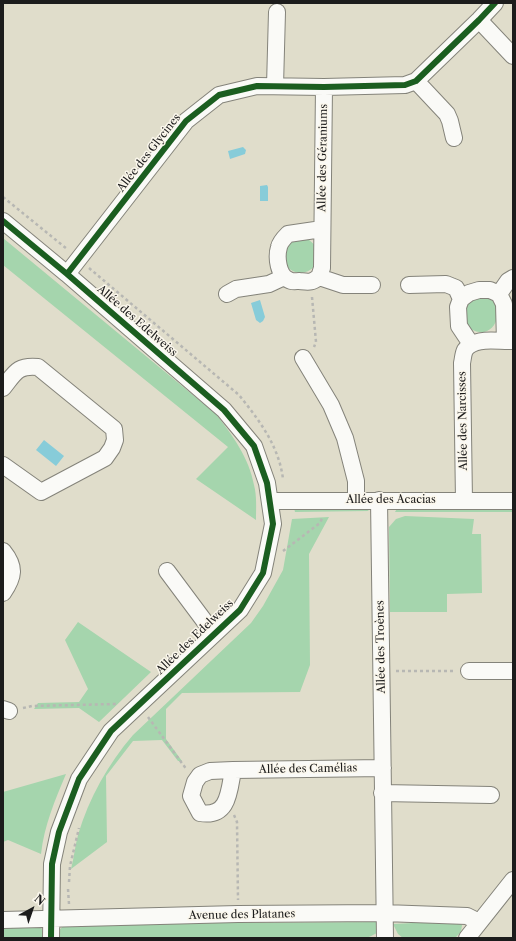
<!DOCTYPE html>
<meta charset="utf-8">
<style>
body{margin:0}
#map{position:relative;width:516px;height:941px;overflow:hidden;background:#e0ddcb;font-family:"Libre Caslon Text",serif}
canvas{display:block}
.frame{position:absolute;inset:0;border:4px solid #1c1c1c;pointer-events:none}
.north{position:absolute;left:12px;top:889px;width:40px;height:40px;-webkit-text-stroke:3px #fbf7ec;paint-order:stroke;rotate:40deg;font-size:11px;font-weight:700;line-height:16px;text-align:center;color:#1c1c1c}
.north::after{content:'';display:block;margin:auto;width:14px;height:18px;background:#1c1c1c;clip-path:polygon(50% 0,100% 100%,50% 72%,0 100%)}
</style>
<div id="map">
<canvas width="516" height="941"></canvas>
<div class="frame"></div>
<div class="north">N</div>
</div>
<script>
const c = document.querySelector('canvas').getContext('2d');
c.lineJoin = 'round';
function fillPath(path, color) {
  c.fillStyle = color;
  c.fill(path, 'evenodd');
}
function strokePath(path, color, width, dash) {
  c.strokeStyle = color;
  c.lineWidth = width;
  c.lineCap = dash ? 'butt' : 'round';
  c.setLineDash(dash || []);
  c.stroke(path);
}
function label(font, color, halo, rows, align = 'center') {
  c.font = font + ' "Libre Caslon Text",serif';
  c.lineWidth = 3;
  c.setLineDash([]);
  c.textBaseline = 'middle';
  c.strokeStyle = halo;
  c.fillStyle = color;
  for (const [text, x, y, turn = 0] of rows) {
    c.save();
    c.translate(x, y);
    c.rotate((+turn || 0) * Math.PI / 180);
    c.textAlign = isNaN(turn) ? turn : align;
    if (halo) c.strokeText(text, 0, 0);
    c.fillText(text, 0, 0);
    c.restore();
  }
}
fillPath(new Path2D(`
 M3,238L216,414C233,436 249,458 254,485C257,496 256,509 256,520L196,479L228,447L3,265Z
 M303,238L308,239L316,246L315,266C306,275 296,275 287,267L283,252L292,240Z
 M477,297C480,297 484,297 487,298C510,305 493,348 467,326L465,306Z
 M360,505L369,511L295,512L294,508Z
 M399,505H513V512H395Z
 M405,516L474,519L472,534H481L482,593L447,594V612H390L389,527L396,519Z
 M329,517L309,554L310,665L300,692L182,693L166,709V739L182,761H178L162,740L133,741L106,776L107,842L71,869C74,858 75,846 78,835C89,798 108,764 133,735L251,623L263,606L283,570L292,519Z
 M78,622L151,672L99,722L79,708L34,709L38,703L79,702L88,689L65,640Z
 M66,774C55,800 44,826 41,854L8,840L3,842V792Z
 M452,921L458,922L462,925L461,932L455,938H403L398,934L393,924Z
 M379,922L377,933L367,938H60C58,931 60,927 67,924Z
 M3,924L37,925L42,929L43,937L42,938H3Z`), '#a5d5ad');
fillPath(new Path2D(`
 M243,147L246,150L245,154L230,159L228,151Z
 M267,185L268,187V201H260V186Z
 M260,300L265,317L263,321L260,323L256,320L251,303Z
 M44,440L64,456L56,466L36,450Z`), '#87ccd9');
const street = new Path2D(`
 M479,20L513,56
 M416,81L447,114L450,121L454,138
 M275,86L277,12
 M3,221L67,274L224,410L254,446L267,483L273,524L263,573L240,610L111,731L79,779L59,832L52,864L51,938
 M322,229L288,234C284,238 280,242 279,247C276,257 278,276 289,280C292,282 296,281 299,281C309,282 311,283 319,277L322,268L324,87
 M67,274L186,121L219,95L257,86L324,87L405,85L416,81L479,20L495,3
 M319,277L343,285H372
 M409,285L446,284L456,288L461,299
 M227,294L236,289L269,284L284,277
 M499,294L508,281L513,278
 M471,344L459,326L458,307L461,299L469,293L479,290H490L499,294L504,304L505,341
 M303,358L331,405L345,438L356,481V500
 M3,388C15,373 17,365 38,367L114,429L115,440L112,448L105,458L41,492L3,465
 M379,500L385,938
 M270,501H513
 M464,501L462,363C463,359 463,354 465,350C474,336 498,342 513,341
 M3,551C16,567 14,577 3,593
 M167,571L214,634
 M469,671H513
 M3,709L9,711
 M233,770C229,791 229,818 200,813L191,796L195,782L200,775L210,771L233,770L383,768
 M382,793L491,795
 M3,920L238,914L384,913L467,916L479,922
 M467,938L513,880`);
strokePath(street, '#84837a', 18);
strokePath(new Path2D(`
 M3,197L67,249
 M89,268L239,395C259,420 279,446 283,479
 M312,297L316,342L314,347
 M283,551L320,523L323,516
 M396,671H455
 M23,708L32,706L116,704
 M148,717L187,770
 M234,815L237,822L238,900
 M69,882L70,866L79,828
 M68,889L69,904`), '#b7b7b3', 2.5, [3, 3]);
strokePath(street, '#fafaf7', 16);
strokePath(new Path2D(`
 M3,221L67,274L224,410L254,446L267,483L273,524L263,573L240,610L111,731L79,779L59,832L52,864L51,938
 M67,274L186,121L219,95L257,86L324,87L405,85L416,81L479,20L495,3`), '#1b5e20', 6);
label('11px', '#1c1c1c', '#fbf7ec', [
 ["Allée des Glycines",149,153,-52],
 ["Allée des Géraniums",323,158,-89],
 ["Allée des Edelweiss",137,321,41],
 ["Allée des Narcisses",463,421,-91],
 ["Allée des Acacias",391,500],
 ["Allée des Edelweiss",195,637,-44],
 ["Allée des Troènes",381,647,-91],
 ["Allée des Camélias",308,769,-1],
 ["Avenue des Platanes",242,915,-1]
]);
</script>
